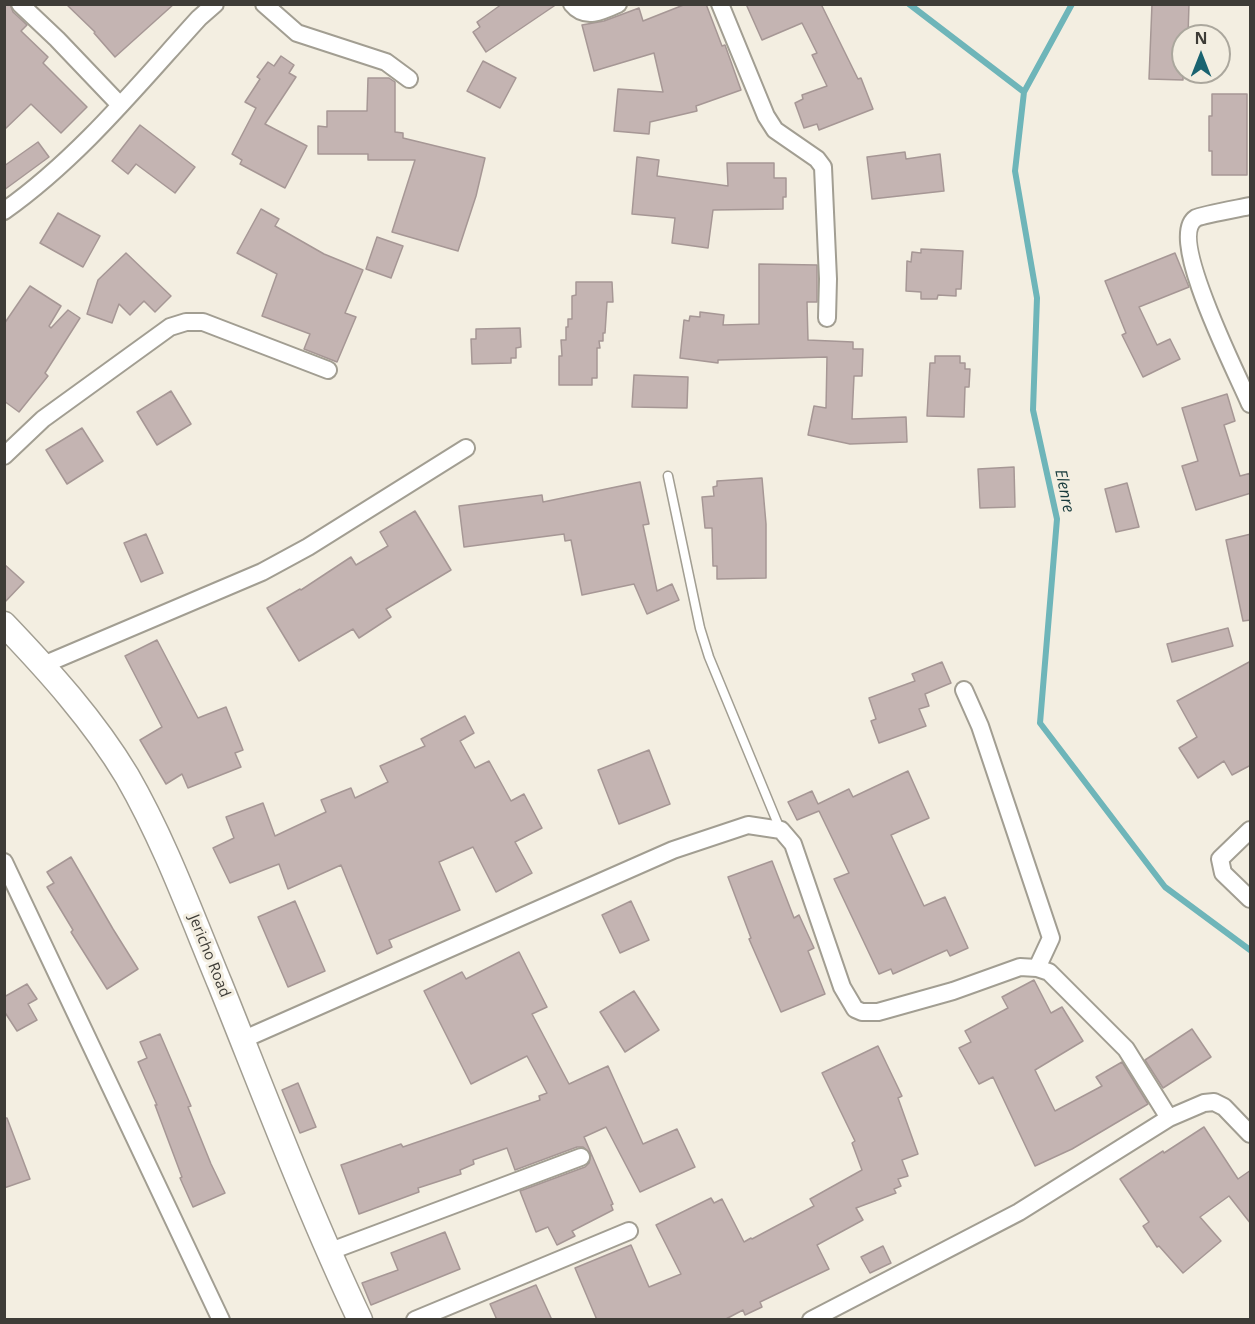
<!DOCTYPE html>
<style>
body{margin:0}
#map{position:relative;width:1255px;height:1324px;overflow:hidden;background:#f3eee1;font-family:"Open Sans",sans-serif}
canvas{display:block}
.frame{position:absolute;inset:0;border:6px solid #3e3c37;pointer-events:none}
.north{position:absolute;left:1171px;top:24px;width:60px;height:60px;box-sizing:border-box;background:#f3eee1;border:2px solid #aba79d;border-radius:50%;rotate:0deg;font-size:16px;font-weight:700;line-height:24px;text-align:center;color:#3e3c37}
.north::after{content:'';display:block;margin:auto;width:21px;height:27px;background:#1a6370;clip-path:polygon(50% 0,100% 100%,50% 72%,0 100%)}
</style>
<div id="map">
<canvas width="1255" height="1324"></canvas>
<div class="frame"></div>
<div class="north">N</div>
</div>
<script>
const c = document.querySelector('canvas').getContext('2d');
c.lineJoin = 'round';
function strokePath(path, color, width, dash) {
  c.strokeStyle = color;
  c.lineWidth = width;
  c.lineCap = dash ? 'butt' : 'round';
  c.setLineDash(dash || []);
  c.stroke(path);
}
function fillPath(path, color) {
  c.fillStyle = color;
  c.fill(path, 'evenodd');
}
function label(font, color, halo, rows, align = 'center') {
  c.font = font + ' "Open Sans",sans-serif';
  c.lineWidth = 6;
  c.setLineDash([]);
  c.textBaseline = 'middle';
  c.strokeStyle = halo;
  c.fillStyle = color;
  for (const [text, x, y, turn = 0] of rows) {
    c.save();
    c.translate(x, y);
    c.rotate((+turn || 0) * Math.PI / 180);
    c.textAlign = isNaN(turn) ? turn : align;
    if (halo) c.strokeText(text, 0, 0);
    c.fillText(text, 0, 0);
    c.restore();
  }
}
strokePath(new Path2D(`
 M909,4L1024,92
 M1072,4L1024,92L1015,171L1037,298L1033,410L1057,519L1040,723L1165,887L1250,950`), '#6eb5b9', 6);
const building = new Path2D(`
 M4,4H10L13,12L27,25L21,31L48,57L43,63L87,107L61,133L31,104L4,130Z
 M66,4H174L115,57L94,33L95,32Z
 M502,4H557L486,52L473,32L480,27L477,22Z
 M686,4H706L722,46L725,45L741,90L696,106L697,111L650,122L649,134L614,131L618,89L663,92L654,53L594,71L582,25L604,21L639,8L643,21Z
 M746,4H821L858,79L861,78L873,109L819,130L817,124L804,128L795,103L803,99L802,95L827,86L812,55L817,53L802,23L762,40Z
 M1152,4H1189L1188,36H1183V80L1149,79Z
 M281,56L294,65L289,73L296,77L265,124L307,146L285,188L240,164L242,160L232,154L256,108L245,102L260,79L257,77L268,62L274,66Z
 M483,61L516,78L500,108L467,91Z
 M368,78H389L395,82V132L403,133V138L485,158L476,196L458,251L392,232L415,160H368V154H318V126L327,127V111H367Z
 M1212,94H1247V175H1212V151H1209V116H1212Z
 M140,125L195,167L175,193L136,164L128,174L112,161Z
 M38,142L49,157L4,190V166Z
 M905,152L906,159L940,154L944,191L872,199L867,157Z
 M637,157L659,160L657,176L728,186L727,163H774V178H786V197H783V209L713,210L708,248L672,243L675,218L632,214Z
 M261,209L279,219L275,226L324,254L363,270L345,313L356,317L337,362L304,349L310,334L262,316L277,274L237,253Z
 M58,213L100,236L83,267L40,243Z
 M377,237L403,246L391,278L366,269Z
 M921,249L963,251L961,289H956V296L938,295L937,299H921V292L906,291L907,261L911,262L912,252L921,253Z
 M126,253L171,296L155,312L144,301L130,315L119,304L112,323L87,314L98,280Z
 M1175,253L1189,287L1139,307L1157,345L1170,339L1180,359L1143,377L1122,335L1126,333L1105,281Z
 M759,264L817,265V302H807L808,340L853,342V349H863L862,376H854L852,419L906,417L907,442L850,444L808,435L814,406L826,408L827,357L718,360V363L680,358L684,320L689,321L690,316L700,317V312L724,315L723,325L759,324Z
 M576,282H612L613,302H607L605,333H603V341H599L600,348H597V378H592V385H559V356H562L561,340H566V327H568V319H572V296L576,295Z
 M30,286L61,306L49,326L51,328L68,310L80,318L45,373L48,376L19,412L4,401V324Z
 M520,328L521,347L516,348V358H511V363L472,364L471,339H476V329Z
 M935,356H960V363H965V369H970L969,387H965L964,417L927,416L930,363H935Z
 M634,375L688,377L687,408L632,407Z
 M171,391L191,424L157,445L137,412Z
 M1227,394L1235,421L1224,425L1240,476L1251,473V493L1196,510L1182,466L1198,461L1182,408Z
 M82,428L103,461L67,484L46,450Z
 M1014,467L1015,507L980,508L978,469Z
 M762,478L766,524V578L717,579V566H713L712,528H705L702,497L714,496L713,487L717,486V481Z
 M640,482L649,524L643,525L657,591L672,584L679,600L647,614L634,584L582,595L571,540L565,541L564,534L464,547L459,506L542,495L543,502Z
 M1127,483L1139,527L1116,532L1105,489Z
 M415,511L451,570L386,609L391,617L359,638L353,629L299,661L267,608L300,589L301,590L351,557L356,565L388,546L380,532Z
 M146,534L163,573L141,582L124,543Z
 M1251,534V620L1243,621L1226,540Z
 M4,564L24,582L4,603Z
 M1228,628L1233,646L1172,662L1167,644Z
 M157,640L198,718L226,707L243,750L235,753L241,767L188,788L182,774L166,784L140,740L162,727L125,656Z
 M1251,661V765L1232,775L1224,761L1198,778L1179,748L1197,737L1177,701Z
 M942,662L951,683L925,694L929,706L919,709L926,726L879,743L871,721L876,719L869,698L915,681L912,674Z
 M465,716L474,733L460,741L475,768L489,761L511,801L524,794L542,828L515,842L532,873L496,892L473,847L439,862L460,910L389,940L392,947L377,954L341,865L288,889L279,864L230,883L213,848L234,838L226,817L263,803L275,836L326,812L321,800L351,788L355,798L388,782L380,766L425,746L421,739Z
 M649,750L670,804L619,824L598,770Z
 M908,771L929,818L891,835L924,906L945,897L968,948L950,956L947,950L893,974L891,969L879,974L834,879L849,873L819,811L797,820L788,802L812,791L818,804L849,789L853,797Z
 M71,857L113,929L138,969L107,989L71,932L73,930L47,887L54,883L47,872Z
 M772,861L794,918L799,915L814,948L808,951L825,994L781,1012L749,939L751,938L728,877Z
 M295,901L325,971L288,987L258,917Z
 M631,901L649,940L620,953L602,915Z
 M519,952L547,1007L532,1014L569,1084L608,1066L643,1144L677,1129L695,1167L640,1192L606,1127L584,1137L613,1204L611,1205L613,1210L572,1231L575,1236L557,1245L548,1227L536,1232L520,1191L585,1167L589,1163L591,1154L583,1147H577L515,1170L507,1148L473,1160L474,1164L460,1170L461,1174L418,1188L419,1192L359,1214L341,1165L401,1144L403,1147L540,1100L539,1096L547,1093L527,1056L471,1084L424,991L462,972L466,979Z
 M1034,980L1051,1013L1062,1007L1083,1041L1035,1070L1055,1111L1102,1086L1096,1077L1122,1062L1148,1104L1072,1149L1035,1166L993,1077L979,1084L959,1048L971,1042L965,1031L1008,1008L1002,997Z
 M27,984L37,999L28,1004L37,1020L17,1031L4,1011V997Z
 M634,991L659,1030L625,1052L600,1012Z
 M1192,1029L1211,1057L1163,1088L1145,1060Z
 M160,1034L191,1106L188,1107L211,1164L225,1193L193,1207L180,1178L182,1177L155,1105H157L138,1062L147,1058L140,1042Z
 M878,1046L902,1096L898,1098L918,1154L902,1160L908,1176L898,1179L901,1186L894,1189L896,1193L856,1208L863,1220L817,1245L829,1269L760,1302L762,1307L745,1315L743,1310L724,1320H597L575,1268L631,1245L649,1287L681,1274L656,1225L711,1198L714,1203L722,1199L744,1242L751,1238L752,1239L814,1206L810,1199L862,1170L852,1143L855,1141L822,1073Z
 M298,1083L316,1127L300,1133L282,1090Z
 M4,1118H7L30,1179L4,1188Z
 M1204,1127L1238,1179L1251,1170V1224L1229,1196L1200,1217L1221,1241L1183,1273L1159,1246L1157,1247L1143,1226L1149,1222L1120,1179L1163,1151L1164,1153Z
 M445,1232L460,1269L371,1305L362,1283L398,1270L391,1253Z
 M883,1246L891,1263L870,1273L861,1257Z
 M536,1285L552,1320H497L490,1304Z`);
fillPath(building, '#c4b4b2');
strokePath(building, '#a69795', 1.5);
const lane = new Path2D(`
 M668,476L700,628L709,657L780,829`);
const street = new Path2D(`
 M20,4L57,39L120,105
 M264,4L297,33L386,62L409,79
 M572,4C585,20 603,11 618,4
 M720,4L766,116L775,130L817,159L823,167L828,279L827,318
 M1250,206C1241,208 1202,215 1196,218C1166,237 1239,377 1250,404
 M4,211C79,158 138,85 199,18L215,4
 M4,456L43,419L170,327L186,322H203L328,370
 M43,665L262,572L308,547L466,448
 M964,690L980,726L1051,938L1037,968
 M1250,830L1220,859L1223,873L1250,899
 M4,862L221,1320
 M242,1040L673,850L748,825L781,830L793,844L842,987L855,1009L862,1012H878L953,991L1020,967L1037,968L1049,972L1126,1049L1169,1118
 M328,1252L581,1157
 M415,1320L629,1231
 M811,1320L1019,1212L1169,1118L1204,1103L1214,1102L1224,1107L1250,1134`);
const secondary = new Path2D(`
 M4,624C49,671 94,721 127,776C165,842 191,914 220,984C265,1096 308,1210 360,1320`);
strokePath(lane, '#a29e92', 11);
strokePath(street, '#a29e92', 20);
strokePath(secondary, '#a29e92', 27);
strokePath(lane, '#fff', 8);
strokePath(street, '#fff', 16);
strokePath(secondary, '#fff', 24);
label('15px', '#3e3c37', '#f3eee1', [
 ["Jericho Road",209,956,68]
]);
label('italic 16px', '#173a3c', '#f3eee1', [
 ["Elenre",1064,491,79]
]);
</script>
